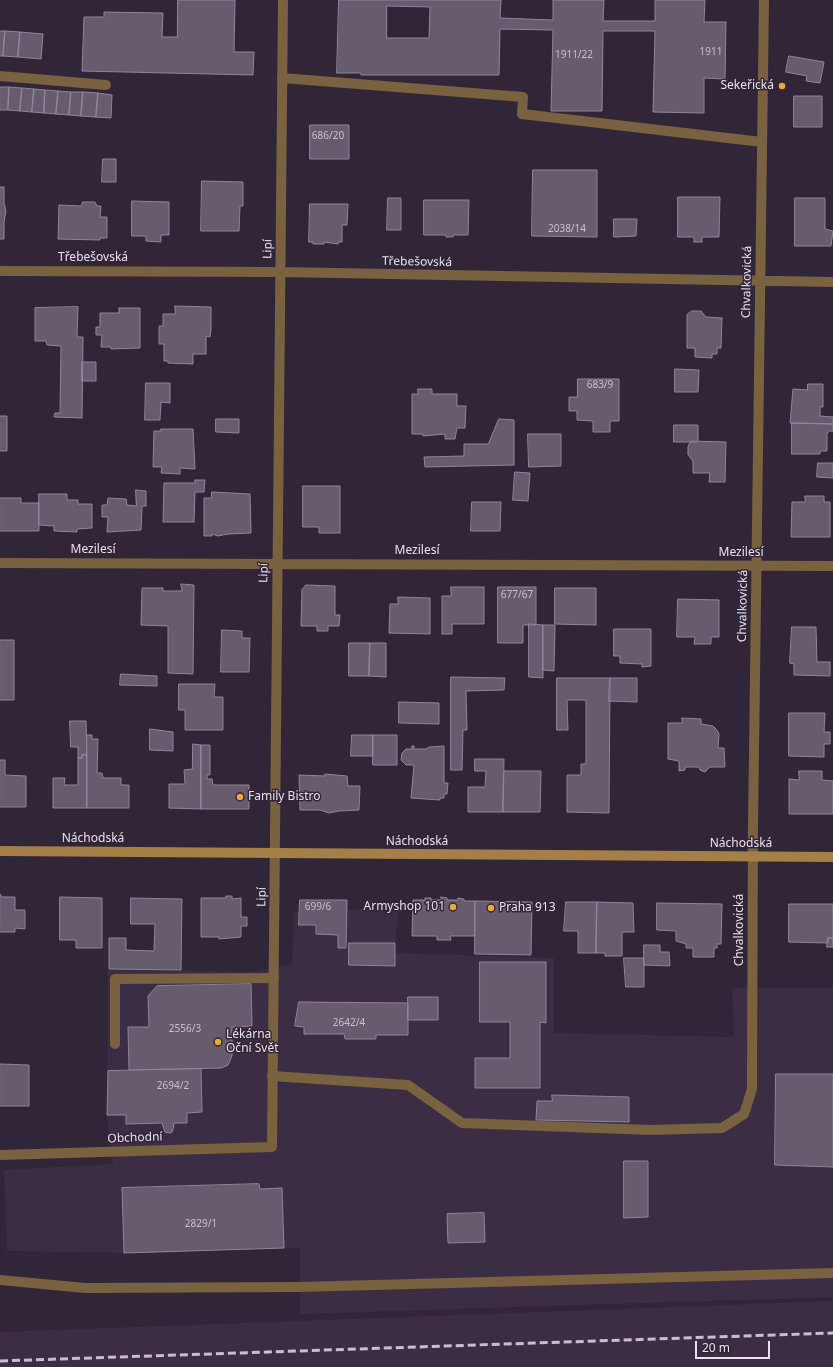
<!DOCTYPE html>
<meta charset="utf-8">
<style>
body{margin:0}
#map{position:relative;width:833px;height:1367px;overflow:hidden;background:#312637;font-family:"Noto Sans",sans-serif}
canvas{display:block}
.scale{position:absolute;left:695px;top:1341px;width:75px;height:18px;box-sizing:border-box;border:2px solid #e9e2ed;border-top:0;padding-left:5px;font-size:12px;line-height:14px;white-space:nowrap;color:#e9e2ed;-webkit-text-stroke:3px #312637;paint-order:stroke}
</style>
<div id="map">
<canvas width="833" height="1367"></canvas>
<div class="scale">20 m</div>
</div>
<script>
const c = document.querySelector('canvas').getContext('2d');
c.lineJoin = 'round';
function fillPath(path, color) {
  c.fillStyle = color;
  c.fill(path, 'evenodd');
}
function strokePath(path, color, width, dash) {
  c.strokeStyle = color;
  c.lineWidth = width;
  c.lineCap = dash ? 'butt' : 'round';
  c.setLineDash(dash || []);
  c.stroke(path);
}
function label(font, color, halo, rows, align = 'center') {
  c.font = font + ' "Noto Sans",sans-serif';
  c.lineWidth = 3;
  c.setLineDash([]);
  c.textBaseline = 'middle';
  c.strokeStyle = halo;
  c.fillStyle = color;
  for (const [text, x, y, turn = 0] of rows) {
    c.save();
    c.translate(x, y);
    c.rotate((+turn || 0) * Math.PI / 180);
    c.textAlign = isNaN(turn) ? turn : align;
    if (halo) c.strokeText(text, 0, 0);
    c.fillText(text, 0, 0);
    c.restore();
  }
}
fillPath(new Path2D(`
 M398,908L395,953L554,958V1033L734,1037L732,988H833V1297L300,1314V1248L124,1253L7,1251L4,1170L113,1164L107,1115L108,970L254,972L292,964L294,912Z
 M833,1301V1367H0V1332Z`), '#3b2d43');
const building = new Path2D(`
 M178,0H235L234,52H254L253,75L82,71L84,17H104V12L163,13L162,37H177Z
 M339,0H501L500,18L553,20V0H604L603,21H655V0H705L704,22H726L725,79L704,78V113L653,112L655,31H603L602,111H551L553,30L500,29L499,75H361V73H337ZM387,6L430,7L429,38H387Z
 M0,31H5L3,56H0Z
 M5,31L20,32L18,57L3,56Z
 M20,32L43,34L41,59L18,57Z
 M789,56L824,62L820,83L806,81L807,76L786,72Z
 M0,87H9L8,110H0Z
 M9,87L22,88L20,111L8,110Z
 M22,88L34,89L32,112L20,111Z
 M34,89L45,90L44,113L32,112Z
 M45,90L58,91L56,114L44,113Z
 M58,91L71,92L69,115L56,114Z
 M71,92H83L81,116L69,115Z
 M83,92L98,93L96,117L81,116Z
 M98,93L112,95L111,118L96,117Z
 M794,96H822V127H794Z
 M310,125H349V159H310Z
 M103,159H116V182H102Z
 M533,170H597V237L532,236Z
 M202,181L243,182V206H240L239,231H201Z
 M0,187H4V203L6,211L4,222V239H0Z
 M678,197H720L719,237H702V242H694V237H678Z
 M388,198H401V230H387Z
 M795,198H825V229L833,231L831,246H795Z
 M424,200H469L468,235H453V237H446V235H424Z
 M132,201L169,202V235H161V242L146,241V236H132Z
 M83,202H95L97,206H101L100,217H107V238H100V240L58,239L59,205L81,206Z
 M310,204H348L347,225H342V242H338V244L324,242V244H313V242H309Z
 M614,219H637L636,236L614,237Z
 M175,306L211,307V330L210,337L206,336V354H193V364L168,363V361H164V344H159V326H163V314H175Z
 M78,307L77,337H83L82,418L54,417L55,413H60L61,346L47,345L46,341H35V308Z
 M119,308H140V348L111,349V347H101L102,335H96V327H100V313H119Z
 M692,311H701L706,317L722,318L721,348H717V354H712V358L695,357V348H687V315Z
 M82,362H96V381H82Z
 M675,369L699,370L698,392H675Z
 M578,379H619V421H610V432H593V421L577,420V411H569V397H577Z
 M146,383H170V403L161,402L160,420H145Z
 M808,384H823V407H820V416L833,417V424L790,423L793,389L807,390Z
 M418,389H432V394H457V406H466L465,428H457L455,439H445V434L423,436V434H412V394H418Z
 M0,416H7V451H0Z
 M216,419H239V433L216,432Z
 M499,419L514,420V465L425,467L424,457L464,456V444H488Z
 M792,423L833,424V431H829L827,434V451H820V454H792Z
 M674,425H698V442H674Z
 M161,429H193L195,469L180,468V474L161,473L162,467H153L154,431H161Z
 M528,434H561V466L529,467Z
 M691,441L726,442L725,482H709L710,473H693V461L688,455V447Z
 M818,463H833V478L817,477Z
 M515,472L530,473L528,501L513,500Z
 M195,480H205L204,492H195L194,522H163L164,483H195Z
 M303,486H340V533H319V527H303Z
 M136,490L146,491V506H142L141,530L107,532L108,517H102V505H107L108,498L126,499L127,505L136,506Z
 M212,492L250,494L251,533L228,534L218,536L212,534V536H204V498H211Z
 M39,494H67V500H78V504H92V528L77,529V532L54,531V526L39,525Z
 M805,496H824V502H830V537H791L792,502H805Z
 M0,498H21V503H39V531H0Z
 M472,502H501L500,531H471Z
 M181,584L194,585L193,674L168,673V626L141,625L142,588H163V591H182Z
 M306,585L335,586V615H340L339,626H328V631H317V626H301L302,590Z
 M451,587H484V624H452V634H442V596H451Z
 M498,587H536V625H523V643H498Z
 M555,588H596V625L555,624Z
 M398,597L430,598V634L389,633L390,604H398Z
 M678,599L719,600V637H711V644H694L695,637H677Z
 M529,624L543,625V678L529,677Z
 M543,625H555L554,671L543,670Z
 M792,627H816L817,662H830V676L794,675V664L790,663Z
 M614,629H651V666L642,667V664L620,663V656H614Z
 M222,630L242,631V638H250L249,672H221Z
 M0,640H14V700H0Z
 M349,643H370L369,676H349Z
 M370,643H386V677L369,676Z
 M121,674L157,676V686L120,685Z
 M451,677L505,678L504,690L466,691L467,730H463L462,770H451Z
 M557,678H610L609,813L567,812V775H581V764H586V700H567L568,730H557Z
 M610,678H637V702L609,701Z
 M179,684H215L214,697H223V730H185V710H179Z
 M399,702L439,703V724L399,723Z
 M789,713H825L824,732H830V744H824V757L789,756Z
 M682,718L701,719V724L713,726L716,729L719,734L718,748H724L725,767H710L705,772L700,770L699,767H685V770L679,771V761L668,759V723H682Z
 M70,721H86L87,755H82V758H78V747H71Z
 M150,729L173,732V751L150,750Z
 M87,735H92V739H98L97,773H102L103,778H121V785H129V808H87Z
 M352,735H373V756H351Z
 M373,735H397V765H373Z
 M193,744L201,745V809L169,808V784H185L184,770L192,769Z
 M201,745H210V775H207V779H212L213,785H249V809H201Z
 M412,746H414V749H426L429,747L444,746V783H448L447,794H444V798H440V800L411,798L414,765H406L401,760L402,753L406,749H412Z
 M82,755H87V808H53V778H65L64,785H78V758H82Z
 M475,759H504L503,812H468V787H485L486,771H475Z
 M0,760H5V775L26,776V807H0Z
 M504,771H541L540,812H503Z
 M799,771H822V780L833,781V814H789V779L799,780Z
 M325,774L347,776L348,786H360L359,810L339,811L329,813L320,810H300L299,775L325,776Z
 M0,894L2,897H15V910H25V929L15,928V932H0Z
 M226,896H232V899L241,898V917H247V926H241V937L219,939V937H201V898H226Z
 M60,897L102,898V948H76V940H60Z
 M441,897L447,898V900H458V898L464,899V901H475V936H450L451,940H437V936H412L413,900H425V898H431V900H441Z
 M131,898L182,899L181,970L109,969V938H126V950L154,951L155,924H131Z
 M300,900H347L346,948H338V935L316,934V925H299Z
 M475,901L532,902L531,955L475,954Z
 M566,902H597L596,953H578V931H564Z
 M597,902L633,903L634,932H622V956H605V953H596Z
 M657,903L722,904L721,944H717V948H714V957H693V948H686V944L676,941V931L657,930Z
 M789,904H833V938H828V943L789,942Z
 M828,938H833V947H827Z
 M349,943H395V966L349,965Z
 M644,945H660V952H669L670,966L644,965Z
 M624,958H644V987H626Z
 M480,962H546V1023L540,1022V1088H475V1058H510V1022H480Z
 M251,984L252,1026L232,1027V1056L228,1065L221,1068L129,1070L128,1027H149L148,996L157,986Z
 M408,997H438V1020H408Z
 M299,1002L408,1003V1035H376V1039H345L344,1034H304V1027L295,1026Z
 M0,1064L29,1065V1106H0Z
 M201,1069L202,1112L187,1113V1123H174L173,1130L171,1133L165,1132L162,1123L126,1124V1115H107L108,1071Z
 M776,1074H833V1167L775,1165Z
 M552,1095L629,1097V1122L536,1120L537,1101H552Z
 M624,1161H648V1217L624,1218Z
 M259,1184L260,1189L282,1188L284,1248L124,1253L122,1188Z
 M484,1213L485,1242L448,1243L447,1214Z`);
fillPath(building, '#675b6e');
strokePath(building, '#92859a', 1);
strokePath(new Path2D(`
 M0,76L106,85
 M282,78L523,97L522,114L762,142
 M115,1044V979L274,978
 M272,1076L408,1085L462,1123L651,1130L722,1128L744,1114L752,1089V1073
 M0,1280L85,1288L298,1287L833,1273`), '#796240', 10);
strokePath(new Path2D(`
 M0,271L280,272L833,282
 M0,563L833,566
 M752,1073L753,826L764,0
 M0,1155L272,1147L283,0`), '#796240', 10);
strokePath(new Path2D(`
 M0,851L833,857`), '#a48048', 10);
strokePath(new Path2D(`
 M0,1361L833,1333`), '#c8c0cc', 3, [8, 4]);
for (const [x, y, r, color] of [
 [782,86,4,"#eaaa39"],
 [240,797,4,"#eaaa39"],
 [453,907,4,"#eaaa39"],
 [491,908,4,"#eaaa39"],
 [218,1042,4,"#eaaa39"]
]) {
  const dot = new Path2D();
  dot.arc(x, y, r, 0, 2 * Math.PI);
  c.fillStyle = color;
  c.fill(dot);
  strokePath(dot, '#312637', 1.5);
}
label('10px', '#c8c0cd', null, [
 ["1911",711,52],
 ["1911/22",574,55],
 ["686/20",328,136],
 ["2038/14",567,229],
 ["683/9",600,385],
 ["677/67",517,595],
 ["699/6",318,907],
 ["2642/4",349,1023],
 ["2556/3",185,1029],
 ["2694/2",173,1086],
 ["2829/1",201,1224]
]);
label('12px', '#e9e2ed', '#312637', [
 ["Sekeřická",774,86,"right"],
 ["Family Bistro",248,797],
 ["Armyshop 101",445,907,"right"],
 ["Praha 913",499,908],
 ["Lékárna",226,1035],
 ["Oční Svět",226,1049]
], 'left');
label('12px', '#e9e2ed', '#312637', [
 ["Lipí",268,249,-89],
 ["Třebešovská",93,258],
 ["Třebešovská",417,262,1],
 ["Chvalkovická",747,282,-89],
 ["Mezilesí",93,550],
 ["Mezilesí",417,551],
 ["Mezilesí",741,553],
 ["Lipí",264,573,-89],
 ["Chvalkovická",743,606,-89],
 ["Náchodská",93,839],
 ["Náchodská",417,842],
 ["Náchodská",741,844],
 ["Lipí",262,897,-89],
 ["Chvalkovická",740,930,-90],
 ["Obchodní",135,1138,-2]
]);
</script>
